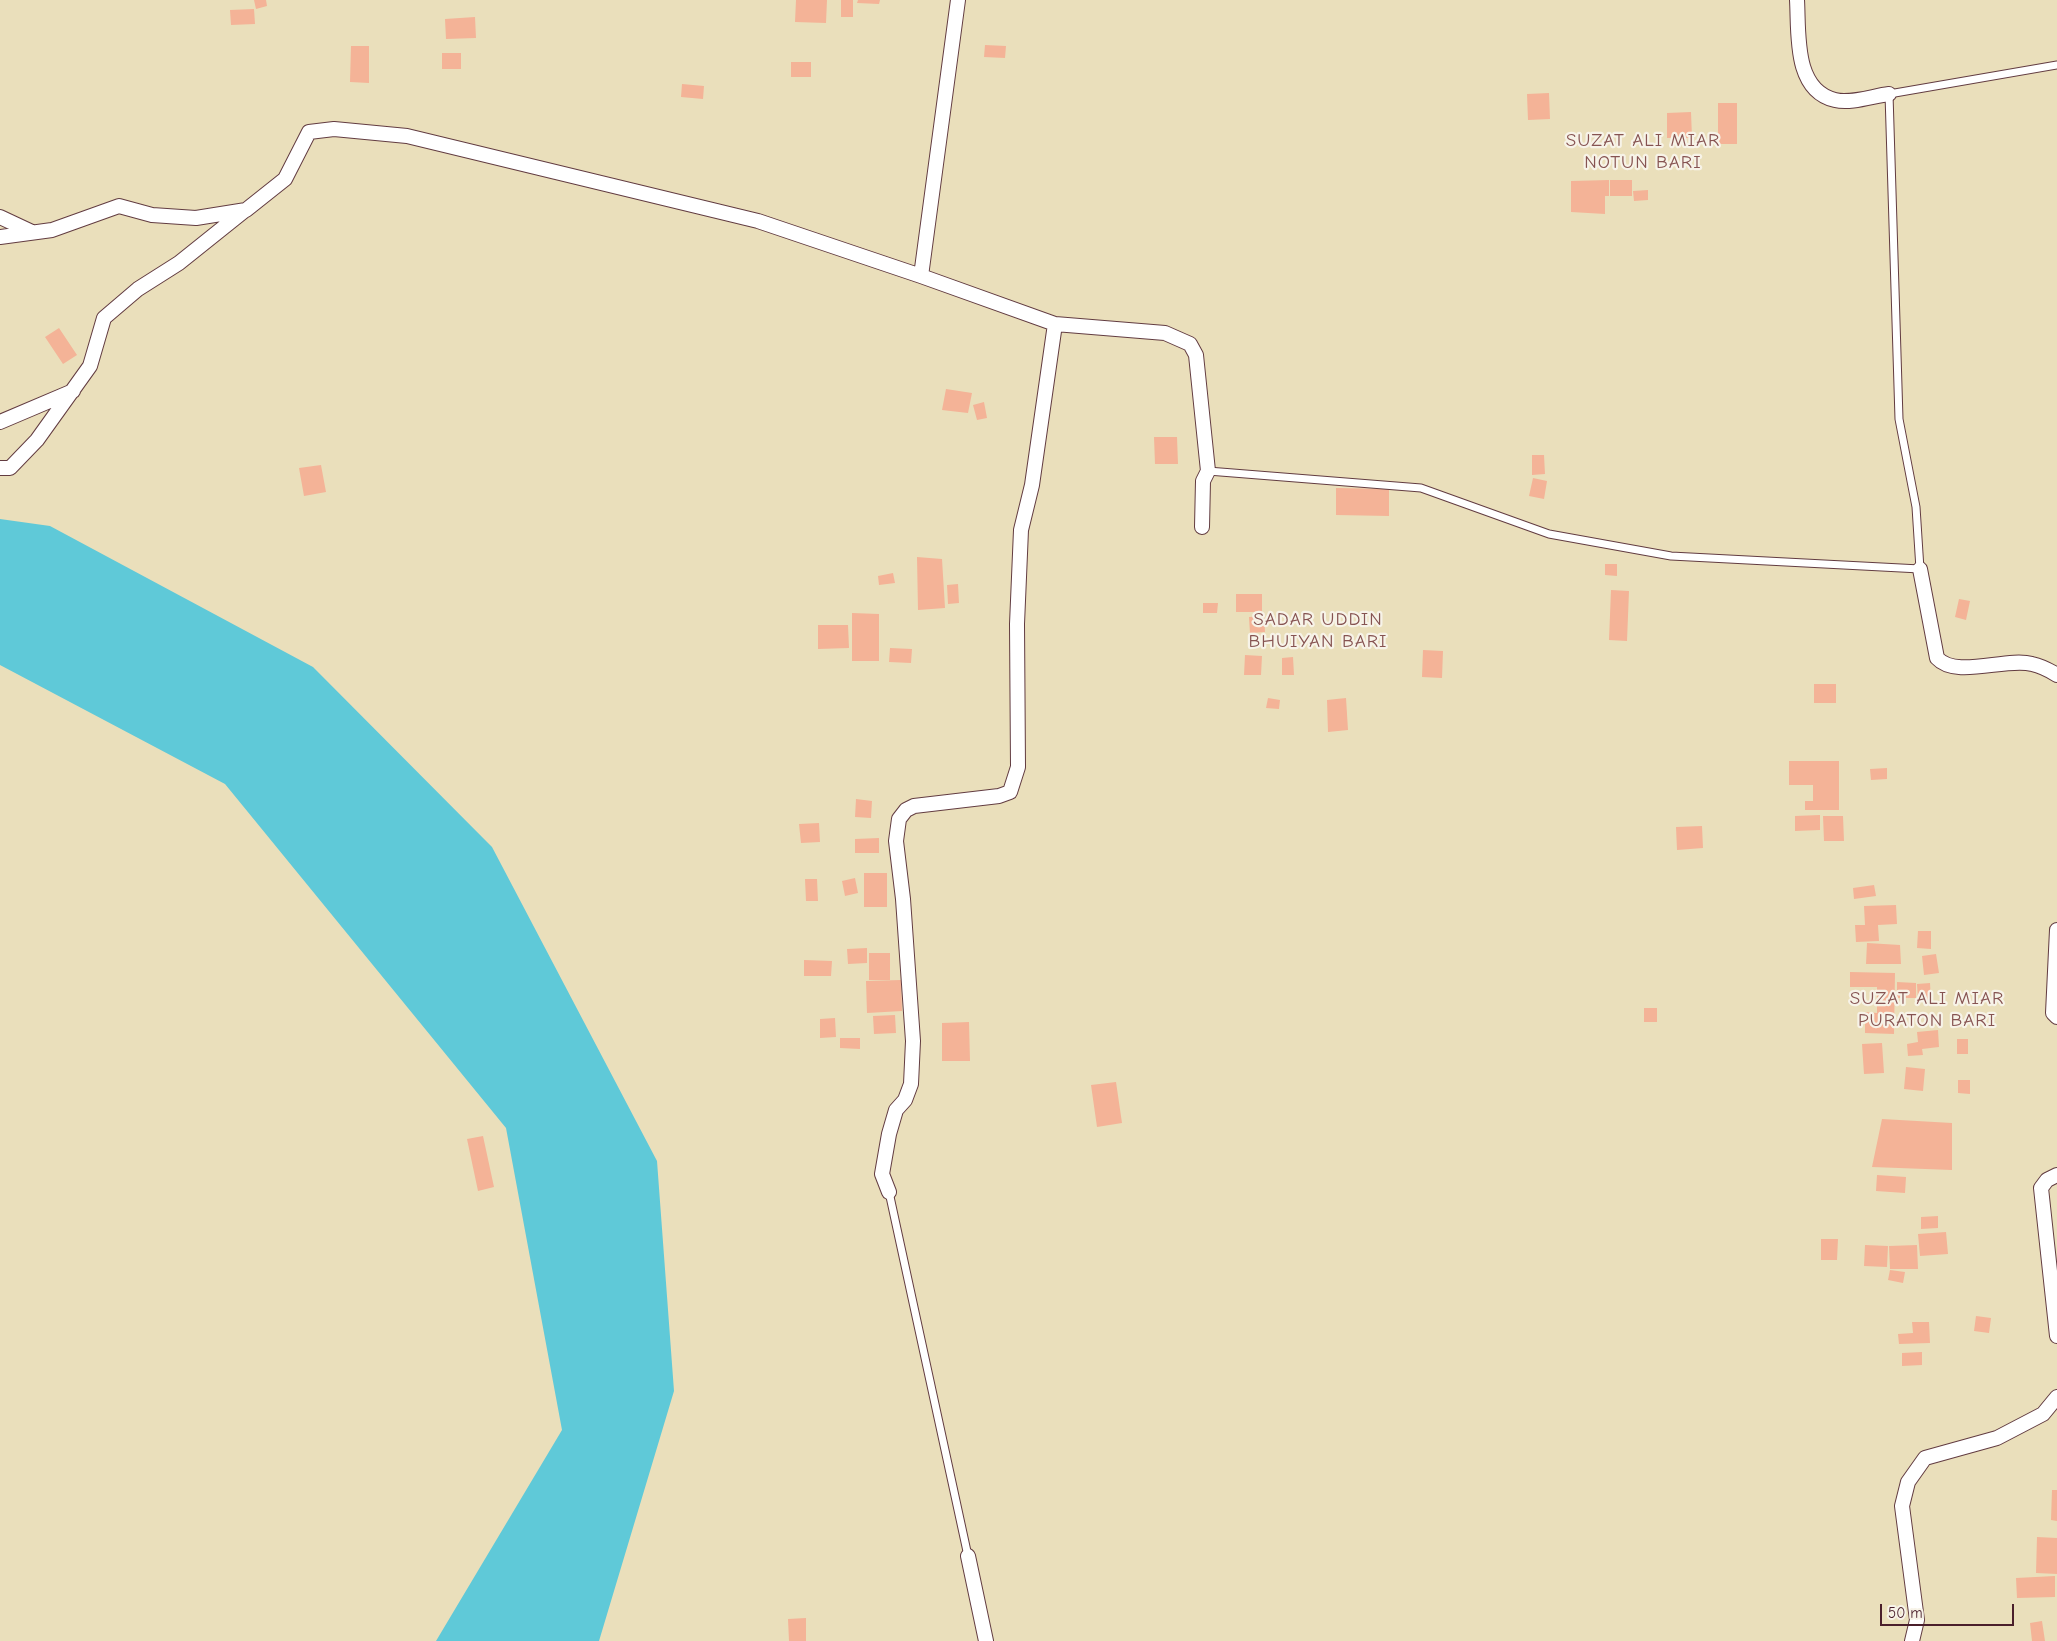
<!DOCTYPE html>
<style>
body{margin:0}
#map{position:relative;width:2057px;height:1641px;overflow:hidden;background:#eadfbb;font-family:"Comic Neue",sans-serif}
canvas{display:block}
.scale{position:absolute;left:1880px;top:1604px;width:134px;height:22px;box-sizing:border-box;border:2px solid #4a1f2b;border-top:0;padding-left:6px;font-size:15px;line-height:18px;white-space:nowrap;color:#4a1f2b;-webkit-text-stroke:4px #f7f3e8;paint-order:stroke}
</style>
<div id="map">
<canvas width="2057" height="1641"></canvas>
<div class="scale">50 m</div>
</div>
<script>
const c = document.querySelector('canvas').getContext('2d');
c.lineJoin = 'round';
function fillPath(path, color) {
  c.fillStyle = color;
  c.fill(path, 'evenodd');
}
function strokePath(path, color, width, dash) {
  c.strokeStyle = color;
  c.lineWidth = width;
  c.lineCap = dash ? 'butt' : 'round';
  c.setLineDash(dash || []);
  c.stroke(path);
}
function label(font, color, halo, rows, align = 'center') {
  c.font = font + ' "Comic Neue",sans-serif';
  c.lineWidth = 4.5;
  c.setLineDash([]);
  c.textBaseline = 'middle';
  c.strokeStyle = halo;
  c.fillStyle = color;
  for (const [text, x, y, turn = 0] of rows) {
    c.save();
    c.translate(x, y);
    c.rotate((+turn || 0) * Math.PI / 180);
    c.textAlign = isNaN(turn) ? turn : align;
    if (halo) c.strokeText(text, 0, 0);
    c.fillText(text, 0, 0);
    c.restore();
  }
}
fillPath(new Path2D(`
 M0,519L50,526L313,667L492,847L657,1161L674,1391L599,1641H436L562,1430L506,1128L225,784L0,665Z`), '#5fc9d8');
fillPath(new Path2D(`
 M254,0H266L267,6L256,9Z
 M796,0H827L826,23L795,22Z
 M841,0H853V17H841Z
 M858,0H880L879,4L857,3Z
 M254,9L255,24L231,25L230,10Z
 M475,17L476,38L446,39L445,19Z
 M985,45L1006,46L1005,58L984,57Z
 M351,46H369V83L350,82Z
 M442,53H461V69H442Z
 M791,62H811V77H791Z
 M682,84L704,86L703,99L681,97Z
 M1549,93L1550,119L1528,120L1527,94Z
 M1718,103H1737V144H1718Z
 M1691,112L1692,138H1667V113Z
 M1609,180V196H1605V214L1571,212V181Z
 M1610,180H1632V196H1610Z
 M1648,190V200L1634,201L1633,191Z
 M59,328L77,355L63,364L45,337Z
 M946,389L972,393L968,413L942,410Z
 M984,402L987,418L977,420L973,405Z
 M1154,437H1177L1178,464H1155Z
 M1532,455H1544L1545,474L1532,475Z
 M321,465L326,492L304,496L299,468Z
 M1533,478L1547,481L1544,499L1529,496Z
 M1336,488L1389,489V516L1336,515Z
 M917,557L942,559L945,608L918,610Z
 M1605,564H1617V576L1605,575Z
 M893,573L895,583L879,585L878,576Z
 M958,584L959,603L948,604L947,585Z
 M1611,590L1629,591L1627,641L1609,640Z
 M1236,594H1262V612H1236Z
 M1959,599L1970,601L1966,620L1955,617Z
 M1203,603H1218L1217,613H1203Z
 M852,613L879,614V661H852Z
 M1264,616L1265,632L1250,633L1249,617Z
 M818,625H848L849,648L818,649Z
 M890,648L912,649L911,663L889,662Z
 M1423,650L1443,651L1442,678L1422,677Z
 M1245,655L1262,656L1261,675H1244Z
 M1293,657L1294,675H1282V658Z
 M1814,684H1836V703H1814Z
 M1268,698L1280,700L1279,709L1266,708Z
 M1346,698L1348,730L1328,732L1327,700Z
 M1789,761H1839V810H1805V801H1813V785H1789Z
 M1887,768V779L1871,780L1870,769Z
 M856,799L872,801L871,818L855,817Z
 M1820,815V830L1795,831V816Z
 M1823,816H1843L1844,841H1824Z
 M819,823L820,842L801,843L799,824Z
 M1702,826L1703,848L1677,850L1676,827Z
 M879,838V853H855V839Z
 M864,873H887V907H864Z
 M855,878L858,893L845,896L842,881Z
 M805,879H817L818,901H806Z
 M1874,885L1876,896L1854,899L1853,888Z
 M1896,905L1897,924L1878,925L1879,941L1856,942L1855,925H1865L1864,906Z
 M1918,931H1931V949L1917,948Z
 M1867,943L1900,945L1901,964H1866Z
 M867,948V963L848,964L847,949Z
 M869,953H890V980H869Z
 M1936,954L1939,973L1924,975L1922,956Z
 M804,960L832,961L831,976H804Z
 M1850,972L1895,973L1894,1034L1865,1033V1012L1877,1013V987H1850Z
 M901,980L902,1011L867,1013L866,981Z
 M1897,982L1916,983V998H1897Z
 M1930,983L1931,1000H1918L1917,984Z
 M1644,1008H1657V1022H1644Z
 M895,1015L896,1033L874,1034L873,1016Z
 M835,1018L836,1037L820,1038V1019Z
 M969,1022L970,1061H942V1023Z
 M1938,1030L1939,1047L1922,1049L1923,1055L1908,1056L1907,1044L1918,1042L1917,1032Z
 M840,1038H860V1049L840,1048Z
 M1957,1039H1968V1054H1957Z
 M1882,1043L1884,1073L1864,1074L1862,1044Z
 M1906,1067L1925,1069L1923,1091L1904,1089Z
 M1958,1080H1970V1094L1958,1093Z
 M1116,1082L1122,1123L1097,1127L1091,1085Z
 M1882,1119L1952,1123V1170L1872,1167Z
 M483,1136L494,1187L478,1191L467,1139Z
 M1877,1175L1906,1177L1905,1193L1876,1191Z
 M1938,1216V1228L1921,1229V1217Z
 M1946,1232L1948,1254L1920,1256L1918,1234Z
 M1821,1239H1838L1837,1260H1821Z
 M1865,1245L1888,1246L1887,1267L1864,1266Z
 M1917,1245L1918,1269H1890L1889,1246Z
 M1890,1270L1905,1272L1903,1283L1888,1280Z
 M1976,1316L1991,1318L1989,1333L1974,1331Z
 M1912,1322H1929L1930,1343L1899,1344L1898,1334L1913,1333Z
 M1922,1352V1365L1902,1366V1353Z
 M2052,1490H2057V1521L2051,1520Z
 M2037,1537L2057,1538V1574L2036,1573Z
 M2055,1576V1597L2017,1598L2016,1578Z
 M806,1618V1641H789L788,1619Z
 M2042,1621L2045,1641H2032L2030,1623Z`), '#f4b397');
const lane = new Path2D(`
 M1208,471L1421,488L1549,534L1671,556L1920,569L1916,507L1899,419L1889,94L2057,65
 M889,1192L968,1556`);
const street = new Path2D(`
 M1797,0C1799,32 1793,90 1835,100C1851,104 1873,96 1889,94
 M0,217L32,232
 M0,237L52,230L119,206L152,215L196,218L246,210L285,179L309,132L334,129L407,136L758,221L921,276L1055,324L1165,333L1190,344L1196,355L1208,471L1203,481L1202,527
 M921,276L958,0
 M0,422L73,391
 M0,468H10L37,440L90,366L104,318L138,289L179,263L244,211
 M1920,569L1937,658C1956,679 2006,657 2032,664C2041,666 2049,670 2057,675
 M2057,930L2053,1013L2057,1017
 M2057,1175L2047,1180L2041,1188L2057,1336
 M889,1192L882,1174L889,1134L896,1110L905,1100L911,1084L913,1041L903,899L896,841L899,819L906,810L914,806L999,796L1010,792L1018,767L1017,624L1021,530L1032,485L1055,324
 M968,1556L986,1641
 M1912,1641L1917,1620L1902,1506L1908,1482L1925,1458L1997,1438L2043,1414L2057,1397`);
strokePath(lane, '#623c41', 9);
strokePath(street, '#623c41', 16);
strokePath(lane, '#fff', 7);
strokePath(street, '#fff', 14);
c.letterSpacing = '1px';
label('19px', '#865351', '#f7f3e8', [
 ["SUZAT ALI MIAR",1643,141],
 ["NOTUN BARI",1643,163],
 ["SADAR UDDIN",1318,620],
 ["BHUIYAN BARI",1318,642],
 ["SUZAT ALI MIAR",1927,999],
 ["PURATON BARI",1927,1021]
]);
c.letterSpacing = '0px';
</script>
